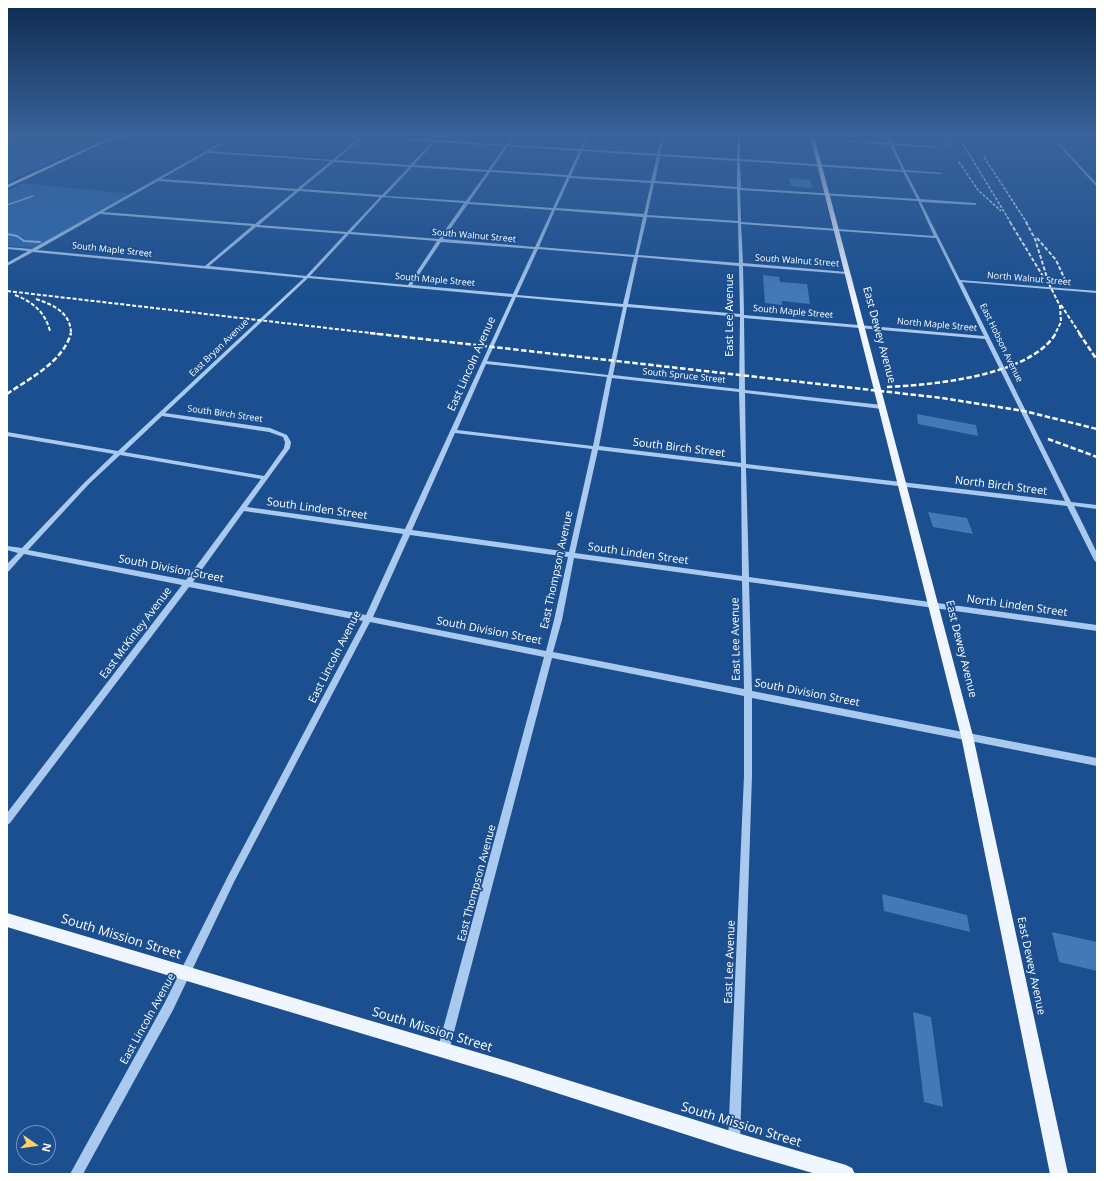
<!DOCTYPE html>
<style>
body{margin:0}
#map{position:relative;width:1104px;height:1181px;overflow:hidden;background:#1b4f8f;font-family:"Open Sans",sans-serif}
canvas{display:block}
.frame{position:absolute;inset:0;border:8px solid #fff;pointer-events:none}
.north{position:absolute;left:16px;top:1125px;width:40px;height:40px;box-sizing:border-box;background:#1b4f8f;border:1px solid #7695bc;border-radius:50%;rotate:103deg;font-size:11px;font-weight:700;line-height:16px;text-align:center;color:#fff}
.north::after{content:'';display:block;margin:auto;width:14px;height:18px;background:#ffd166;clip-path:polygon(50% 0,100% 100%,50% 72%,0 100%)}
</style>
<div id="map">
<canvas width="1104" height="1181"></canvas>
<div class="frame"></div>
<div class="north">N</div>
</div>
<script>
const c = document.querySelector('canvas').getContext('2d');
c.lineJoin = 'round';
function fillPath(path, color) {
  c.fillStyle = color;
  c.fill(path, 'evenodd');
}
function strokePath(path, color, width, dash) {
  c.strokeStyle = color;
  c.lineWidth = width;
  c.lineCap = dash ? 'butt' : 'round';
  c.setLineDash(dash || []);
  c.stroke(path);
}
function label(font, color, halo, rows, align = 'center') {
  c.font = font + ' "Open Sans",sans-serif';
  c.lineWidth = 3.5;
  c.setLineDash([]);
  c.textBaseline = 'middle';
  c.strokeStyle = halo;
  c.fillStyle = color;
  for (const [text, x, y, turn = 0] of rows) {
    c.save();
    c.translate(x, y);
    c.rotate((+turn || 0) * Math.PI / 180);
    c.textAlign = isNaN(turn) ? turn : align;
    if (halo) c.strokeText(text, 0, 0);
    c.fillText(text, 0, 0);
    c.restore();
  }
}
fillPath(new Path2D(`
 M9,136H107L7,182V137Z
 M22,183L131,194L34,248L7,246V191Z`), '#2e69ad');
strokePath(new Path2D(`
 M7,205L33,196`), '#9cc4f0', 1.5);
strokePath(new Path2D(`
 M7,234L17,236L24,241L40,242`), '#9cc4f0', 2);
fillPath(new Path2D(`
 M69,136H78L62,148L7,169V164L56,144Z`), '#3c6290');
fillPath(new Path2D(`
 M937,136H950L955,146L941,145Z
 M789,178L810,180L812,188L791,186Z
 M763,275L779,277L780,282L807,284L810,304L782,301V305L765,303Z
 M917,414L976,425L978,436L918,424Z
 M928,512L967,518L973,534L933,527Z
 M882,894L967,915L970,932L884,911Z
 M1052,932L1097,942V971L1059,962Z
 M913,1012L931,1017L943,1107L924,1102Z`), '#4478b7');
fillPath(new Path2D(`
 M16,136H19L7,142V140Z
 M132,136H137L125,139L110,138Z
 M233,136H236L210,151L333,160L360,137L355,136L434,140L438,136H440L437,140L506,145L513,136H515L509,145L580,149L586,136H588L582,149L657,154L662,136H664L660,154L737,159L738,136H740V159L902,170L890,145L764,136L889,143L886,136H888L892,143L939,147L938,148L893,145L905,170L943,173L941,174L906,172L920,199L975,203L977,204L975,205L921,202L960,280L1097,291V293L962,282L1071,502L1097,505V509L1074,506L1097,553V563L1094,560L1067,506L746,468L749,577L1097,625V631L749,582L752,691L1097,758V766L752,698V776L740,1141L738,1145L734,1147L730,1145L728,1141L744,776V696L552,658L449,1051L447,1055L443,1057L439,1055L437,1051L544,657L370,622L234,882L173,1010L83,1174H70L165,1002L228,876L363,621L189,587L10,823L7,825V813L182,585L24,554L9,571L7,572V564L18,553L7,550V546L22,548L85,482L114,454L7,436V432L118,451L304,278L33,252L7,266V263L28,251L7,249V247L32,249ZM363,137L432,142L410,165L336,160ZM435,142L505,146L488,170L414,165ZM508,146L579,151L568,175L491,170ZM582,151L657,156L651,181L571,176ZM207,153L331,161L297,189L161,179ZM660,156L737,161V187L655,181ZM740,161L903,172L917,199L741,188ZM334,162L409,167L382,195L301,189ZM412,167L487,172L466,201L385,196ZM490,172L567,177L553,208L469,202ZM570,178L651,183L644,214L556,208ZM158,181H159L295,191L255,224L103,212ZM654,183L737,189L738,221L647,215ZM740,190L918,201L934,236L741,222ZM299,191L380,197L347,232L259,225ZM383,197L464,203L439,239L351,232ZM468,204L552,210L535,247L443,239ZM555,210L643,217L635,255L539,247ZM100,214L252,226L205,266L37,250ZM647,217L738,223L739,263L638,255ZM741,224L936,238L984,336L744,315L743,266L847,274L849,273L847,272L743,263ZM256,227L345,234L306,276L209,266ZM349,234L437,241L408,285L310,276ZM441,242L534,249L513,294L412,285ZM538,249L634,257L623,304L517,295ZM638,257L739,266L740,314L628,304ZM308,278L512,297L405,529L247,507L290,448L291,442L287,435L270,428L165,413ZM516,297L623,307L608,375L487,361ZM627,307L740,317L739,389L613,375ZM744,318L985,339L1065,501L746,464L745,393L882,409L885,407L882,405L745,390ZM486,364L607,377L593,446L457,430ZM612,378L739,392L741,463L599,446ZM162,416L269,432L283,437L285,442L284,448L264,476L124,452ZM455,433L592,449L569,552L412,530ZM598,450L741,467L742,576L575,553ZM120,455L261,479L186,580L28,550L89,484ZM244,511L403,534L366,615L193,582ZM410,535L568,557L554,620L546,651L373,617ZM574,558L742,581L744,689L553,652L562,620Z
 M1050,136H1052L1097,184V187Z`), '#a9c9ee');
fillPath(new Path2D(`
 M113,136H118L7,188V185Z
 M810,136H814L973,736L1068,1174H1050L961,736Z
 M1084,136H1097V138Z
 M7,913L510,1062L734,1132L846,1165L852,1168L855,1174H816L734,1150L510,1078L7,927Z`), '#f0f6ff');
strokePath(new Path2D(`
 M958,136L1011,223
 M984,157L1027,223
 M959,162L978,190L1001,211`), '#fff', 1.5, [3, 1.5]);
strokePath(new Path2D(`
 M1010,222L1044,278
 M1026,222L1035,239L1049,284L1060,306L1061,322L1055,334
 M1037,238L1056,260L1066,282
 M7,291L379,334
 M15,295C33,302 45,312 50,331
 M36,299C54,305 71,313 71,334
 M1061,305L1080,334`), '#fff', 2, [4, 2]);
strokePath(new Path2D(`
 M370,333L942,398L1024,411L1097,429
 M1079,333L1097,360
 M887,387C932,385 1031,376 1056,333
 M7,394C30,378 63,362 71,333
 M1048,439L1097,457`), '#fff', 2.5, [5.5, 2.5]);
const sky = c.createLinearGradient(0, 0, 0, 301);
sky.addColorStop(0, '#0f2b4f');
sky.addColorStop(0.45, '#39639b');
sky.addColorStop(1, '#39639b00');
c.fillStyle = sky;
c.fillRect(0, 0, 1104, 301);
label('9px', '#fff', '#1b4f8f', [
 ["South Walnut Street",474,236,5],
 ["South Maple Street",112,250,6],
 ["South Walnut Street",797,261,4],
 ["North Walnut Street",1029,279,5],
 ["South Maple Street",435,280,5],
 ["South Maple Street",793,312,5],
 ["North Maple Street",937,325,5],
 ["East Hobson Avenue",1001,343,64],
 ["East Bryan Avenue",219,348,-44],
 ["South Spruce Street",684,376,6],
 ["South Birch Street",225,414,8]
]);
label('11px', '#fff', '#1b4f8f', [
 ["East Lee Avenue",730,315,-90],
 ["East Dewey Avenue",879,335,75],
 ["East Lincoln Avenue",472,364,-66],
 ["South Birch Street",679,448,7],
 ["North Birch Street",1001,486,7],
 ["South Linden Street",317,509,8],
 ["South Linden Street",638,554,8],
 ["South Division Street",171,569,11],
 ["East Thompson Avenue",557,570,-78],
 ["North Linden Street",1017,606,8],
 ["South Division Street",489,631,11],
 ["East McKinley Avenue",136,633,-53],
 ["East Lee Avenue",736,639,-91],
 ["East Dewey Avenue",961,649,76],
 ["East Lincoln Avenue",335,657,-63],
 ["South Division Street",807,693,11],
 ["East Thompson Avenue",477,883,-75],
 ["East Lee Avenue",730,962,-88],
 ["East Dewey Avenue",1031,966,78],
 ["East Lincoln Avenue",148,1019,-61]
]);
label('13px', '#fff', '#1b4f8f', [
 ["South Mission Street",121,937,17],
 ["South Mission Street",432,1030,17],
 ["South Mission Street",741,1125,17]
]);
</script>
